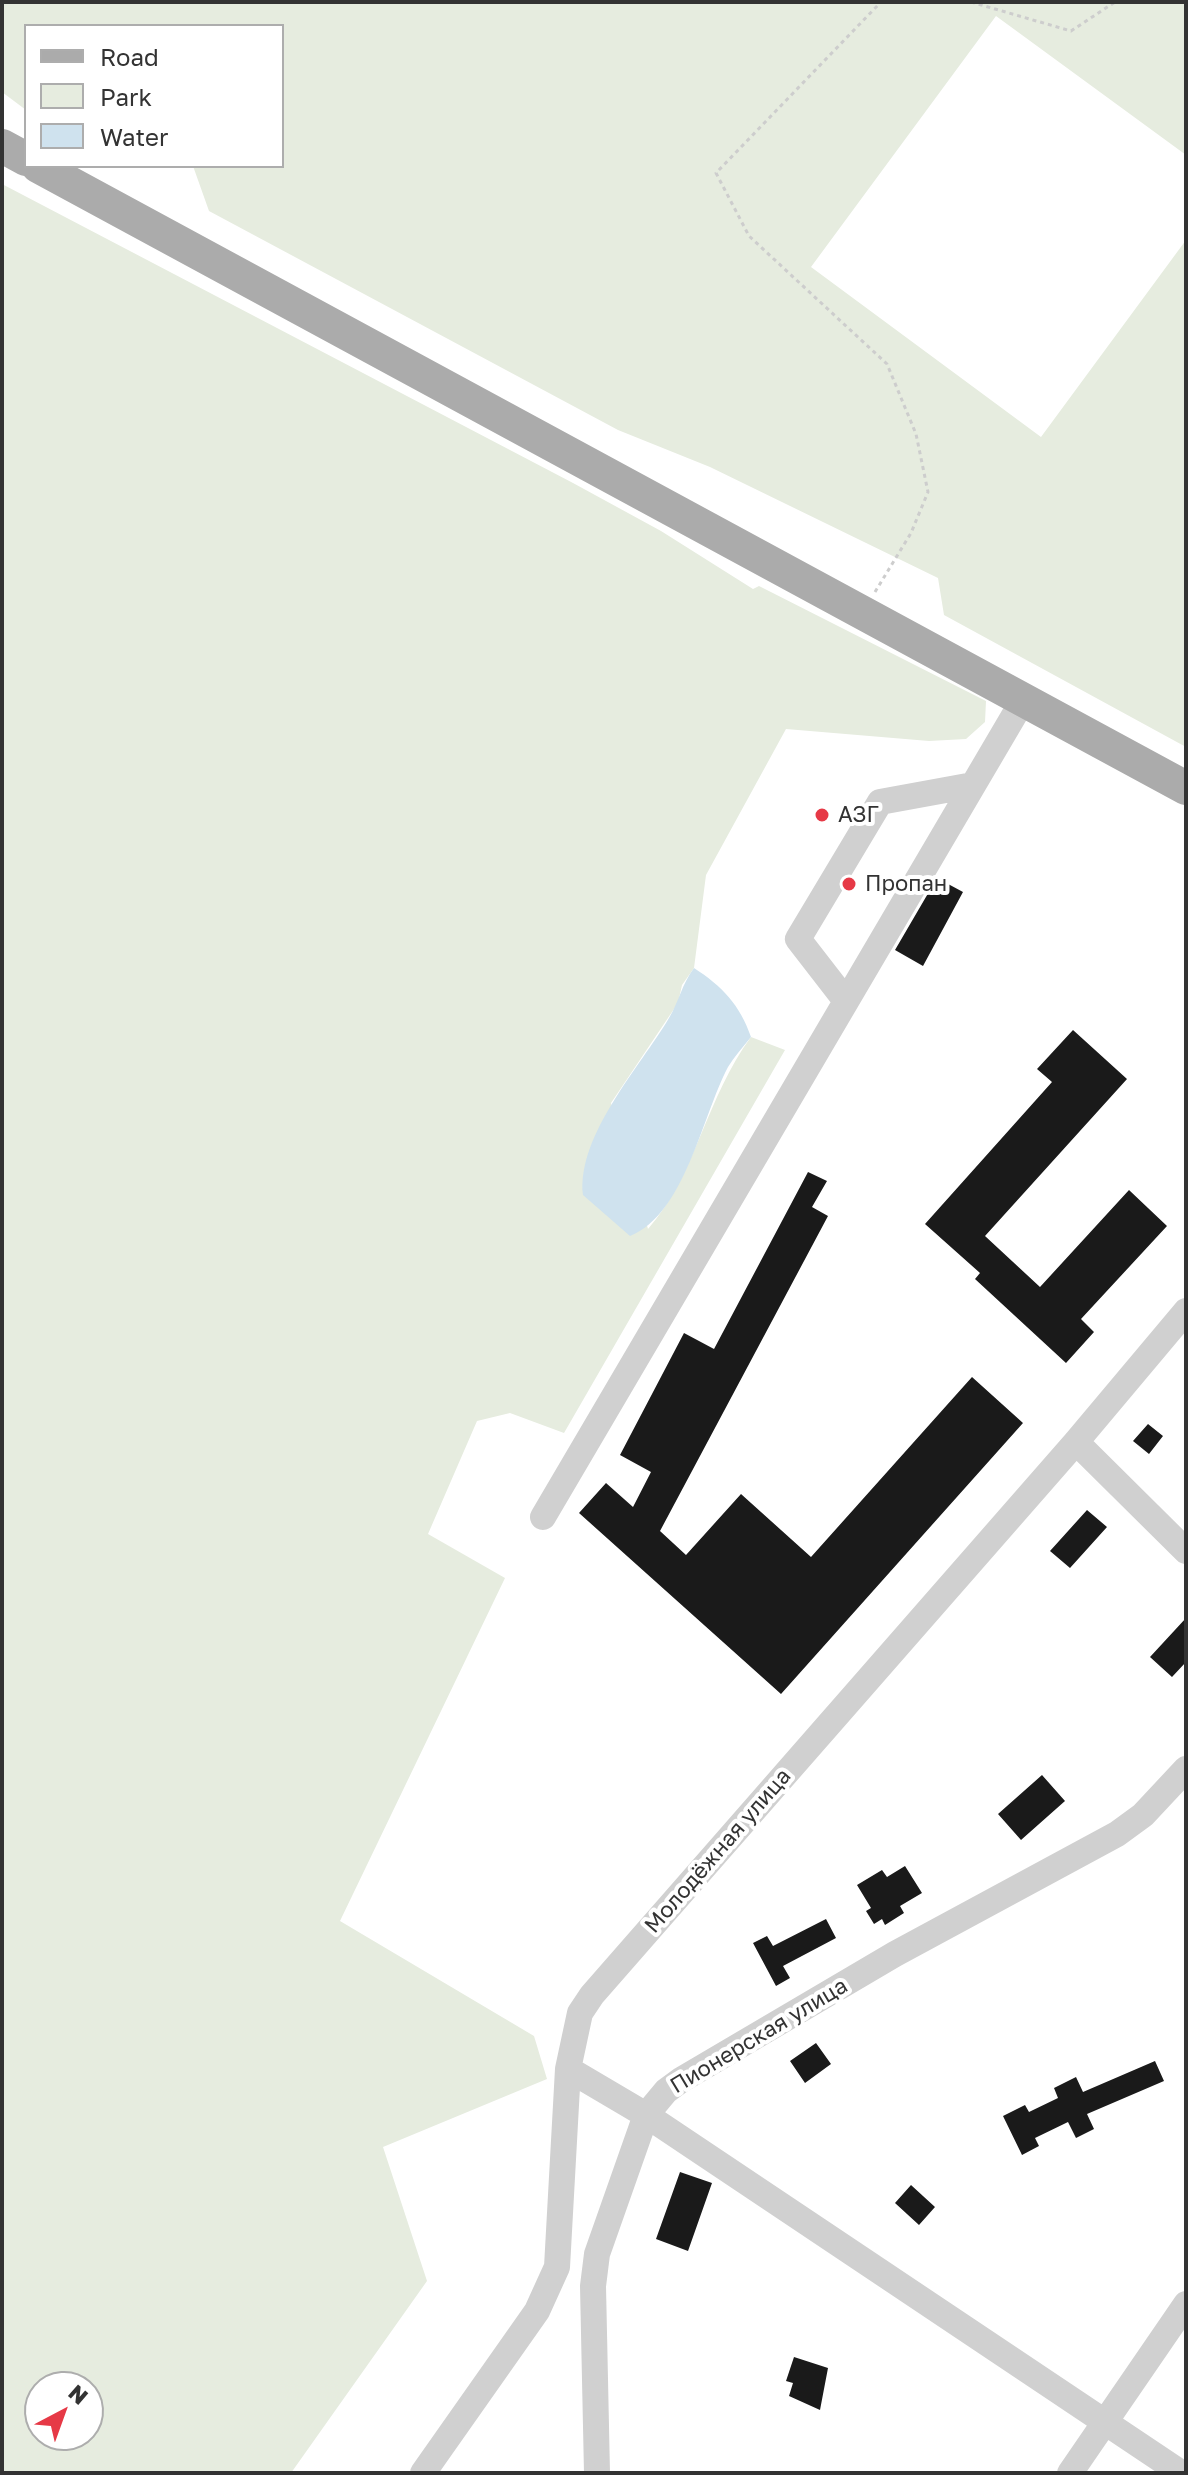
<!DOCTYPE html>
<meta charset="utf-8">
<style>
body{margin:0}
#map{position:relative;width:1188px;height:2475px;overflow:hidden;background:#fff;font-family:"Golos Text",sans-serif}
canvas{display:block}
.frame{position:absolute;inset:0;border:4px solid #333;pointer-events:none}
.legend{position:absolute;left:24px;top:24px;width:260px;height:144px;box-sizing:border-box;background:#fff;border:2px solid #adadad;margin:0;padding:10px 14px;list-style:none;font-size:24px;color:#333}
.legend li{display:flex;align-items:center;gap:16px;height:40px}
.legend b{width:40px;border:2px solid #adadad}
.north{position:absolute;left:24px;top:2371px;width:80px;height:80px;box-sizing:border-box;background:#fff;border:2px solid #adadad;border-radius:50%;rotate:41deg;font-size:22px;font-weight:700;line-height:32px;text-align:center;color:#333}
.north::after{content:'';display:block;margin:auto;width:28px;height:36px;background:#e63946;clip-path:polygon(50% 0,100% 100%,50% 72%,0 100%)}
</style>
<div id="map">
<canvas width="1188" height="2475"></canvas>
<div class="frame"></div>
<ul class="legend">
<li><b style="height:10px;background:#ababab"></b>Road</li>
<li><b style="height:22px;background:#e6ecdf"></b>Park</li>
<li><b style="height:22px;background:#cfe2ee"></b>Water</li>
</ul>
<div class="north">N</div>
</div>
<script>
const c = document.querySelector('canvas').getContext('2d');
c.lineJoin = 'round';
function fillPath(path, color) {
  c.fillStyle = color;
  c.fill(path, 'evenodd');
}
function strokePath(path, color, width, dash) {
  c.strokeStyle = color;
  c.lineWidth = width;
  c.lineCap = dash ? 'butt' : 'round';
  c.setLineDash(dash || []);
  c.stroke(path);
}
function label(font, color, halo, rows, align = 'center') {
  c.font = font + ' "Golos Text",sans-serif';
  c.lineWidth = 8;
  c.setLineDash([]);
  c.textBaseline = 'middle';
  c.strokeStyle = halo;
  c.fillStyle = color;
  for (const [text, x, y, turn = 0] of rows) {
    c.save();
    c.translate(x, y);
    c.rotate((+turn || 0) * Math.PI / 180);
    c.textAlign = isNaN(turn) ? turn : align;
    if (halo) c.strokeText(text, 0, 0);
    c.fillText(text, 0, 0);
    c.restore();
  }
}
fillPath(new Path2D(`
 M2,2H1186V155L996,16L811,267L1041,437L1186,240V747L944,615L938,578L710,467L618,430L209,211L193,166H282V26H26V110L2,92Z
 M2,184L573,483L661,531L753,589L759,586L986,701L985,722L966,739L929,741L786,729L706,875L694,968L682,985L678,1003L611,1103L648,1229C696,1174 707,1096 751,1037L785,1050L564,1433L510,1413L477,1421L428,1534L505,1578L340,1921L534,2036L547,2079L383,2147L427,2281L291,2473H2ZM40,2387H88V2435H40Z`), '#e6ecdf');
fillPath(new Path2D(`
 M694,968C722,986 740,1005 751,1037C743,1047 734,1057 728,1067C702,1116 685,1214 630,1236L583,1195C577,1135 640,1067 669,1018C679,1001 682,984 694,968Z`), '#cfe2ee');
fillPath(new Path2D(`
 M937,878L963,892L923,966L895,950Z
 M1073,1030L1127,1079L985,1236L1040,1287L1129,1190L1167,1226L1081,1319L1094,1332L1066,1363L975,1279L980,1273L925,1224L1052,1082L1037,1069Z
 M808,1172L827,1181L812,1207L828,1216L660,1531L686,1555L741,1494L811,1557L972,1377L1023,1423L781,1694L579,1513L606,1483L633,1507L651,1472L620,1455L684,1333L714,1349Z
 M1148,1424L1163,1436L1149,1454L1133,1441Z
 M1087,1510L1107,1527L1070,1568L1050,1551Z
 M1186,1618V1662L1172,1677L1150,1657Z
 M1042,1775L1065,1801L1021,1840L998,1814Z
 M905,1866L922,1893L900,1906L904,1913L885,1925L882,1919L874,1924L866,1911L871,1908L857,1885L882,1870L887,1877Z
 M826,1919L836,1938L783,1966L790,1978L776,1986L753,1943L767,1936L773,1946Z
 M816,2043L831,2064L805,2083L790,2061Z
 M1155,2061L1164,2081L1087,2114L1094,2129L1076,2138L1068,2122L1035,2138L1039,2146L1022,2155L1003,2116L1025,2105L1029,2112L1058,2098L1054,2088L1076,2077L1083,2092Z
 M680,2172L712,2183L688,2251L656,2239Z
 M911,2185L935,2207L919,2225L895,2203Z
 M794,2357L828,2368L820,2410L789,2396L793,2383L786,2381Z`), '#1a1a1a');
strokePath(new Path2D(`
 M971,2L1071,31L1115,2
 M875,592L911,533L928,492L916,434L887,364L749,236L716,173L881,2H892`), '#cdcdcd', 3, [4, 4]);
strokePath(new Path2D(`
 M846,1001L798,939L880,802L973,785
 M1076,1442L1186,1551
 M543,1517L1022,702
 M568,2069L646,2115L1181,2473
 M423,2473L537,2311L557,2267L568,2069L580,2013L592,1995L1076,1442L1186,1311
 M597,2473L593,2286L597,2254L646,2115L666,2091L681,2080L895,1954L1117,1834L1143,1815L1186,1769
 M1070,2473L1186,2304`), '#d0d0d0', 26);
strokePath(new Path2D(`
 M2,146L26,159
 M38,166L1186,788`), '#ababab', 34);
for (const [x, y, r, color] of [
 [822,815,8,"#e63946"],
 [849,884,8,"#e63946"]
]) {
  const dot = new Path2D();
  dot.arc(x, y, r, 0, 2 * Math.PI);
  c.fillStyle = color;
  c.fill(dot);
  strokePath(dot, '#fff', 3);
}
label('22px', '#333', '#fff', [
 ["АЗГ",838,815],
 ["Пропан",865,884]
], 'left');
label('22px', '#333', '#fff', [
 ["Молодёжная улица",718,1851,-49],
 ["Пионерская улица",759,2036,-31]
]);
</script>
